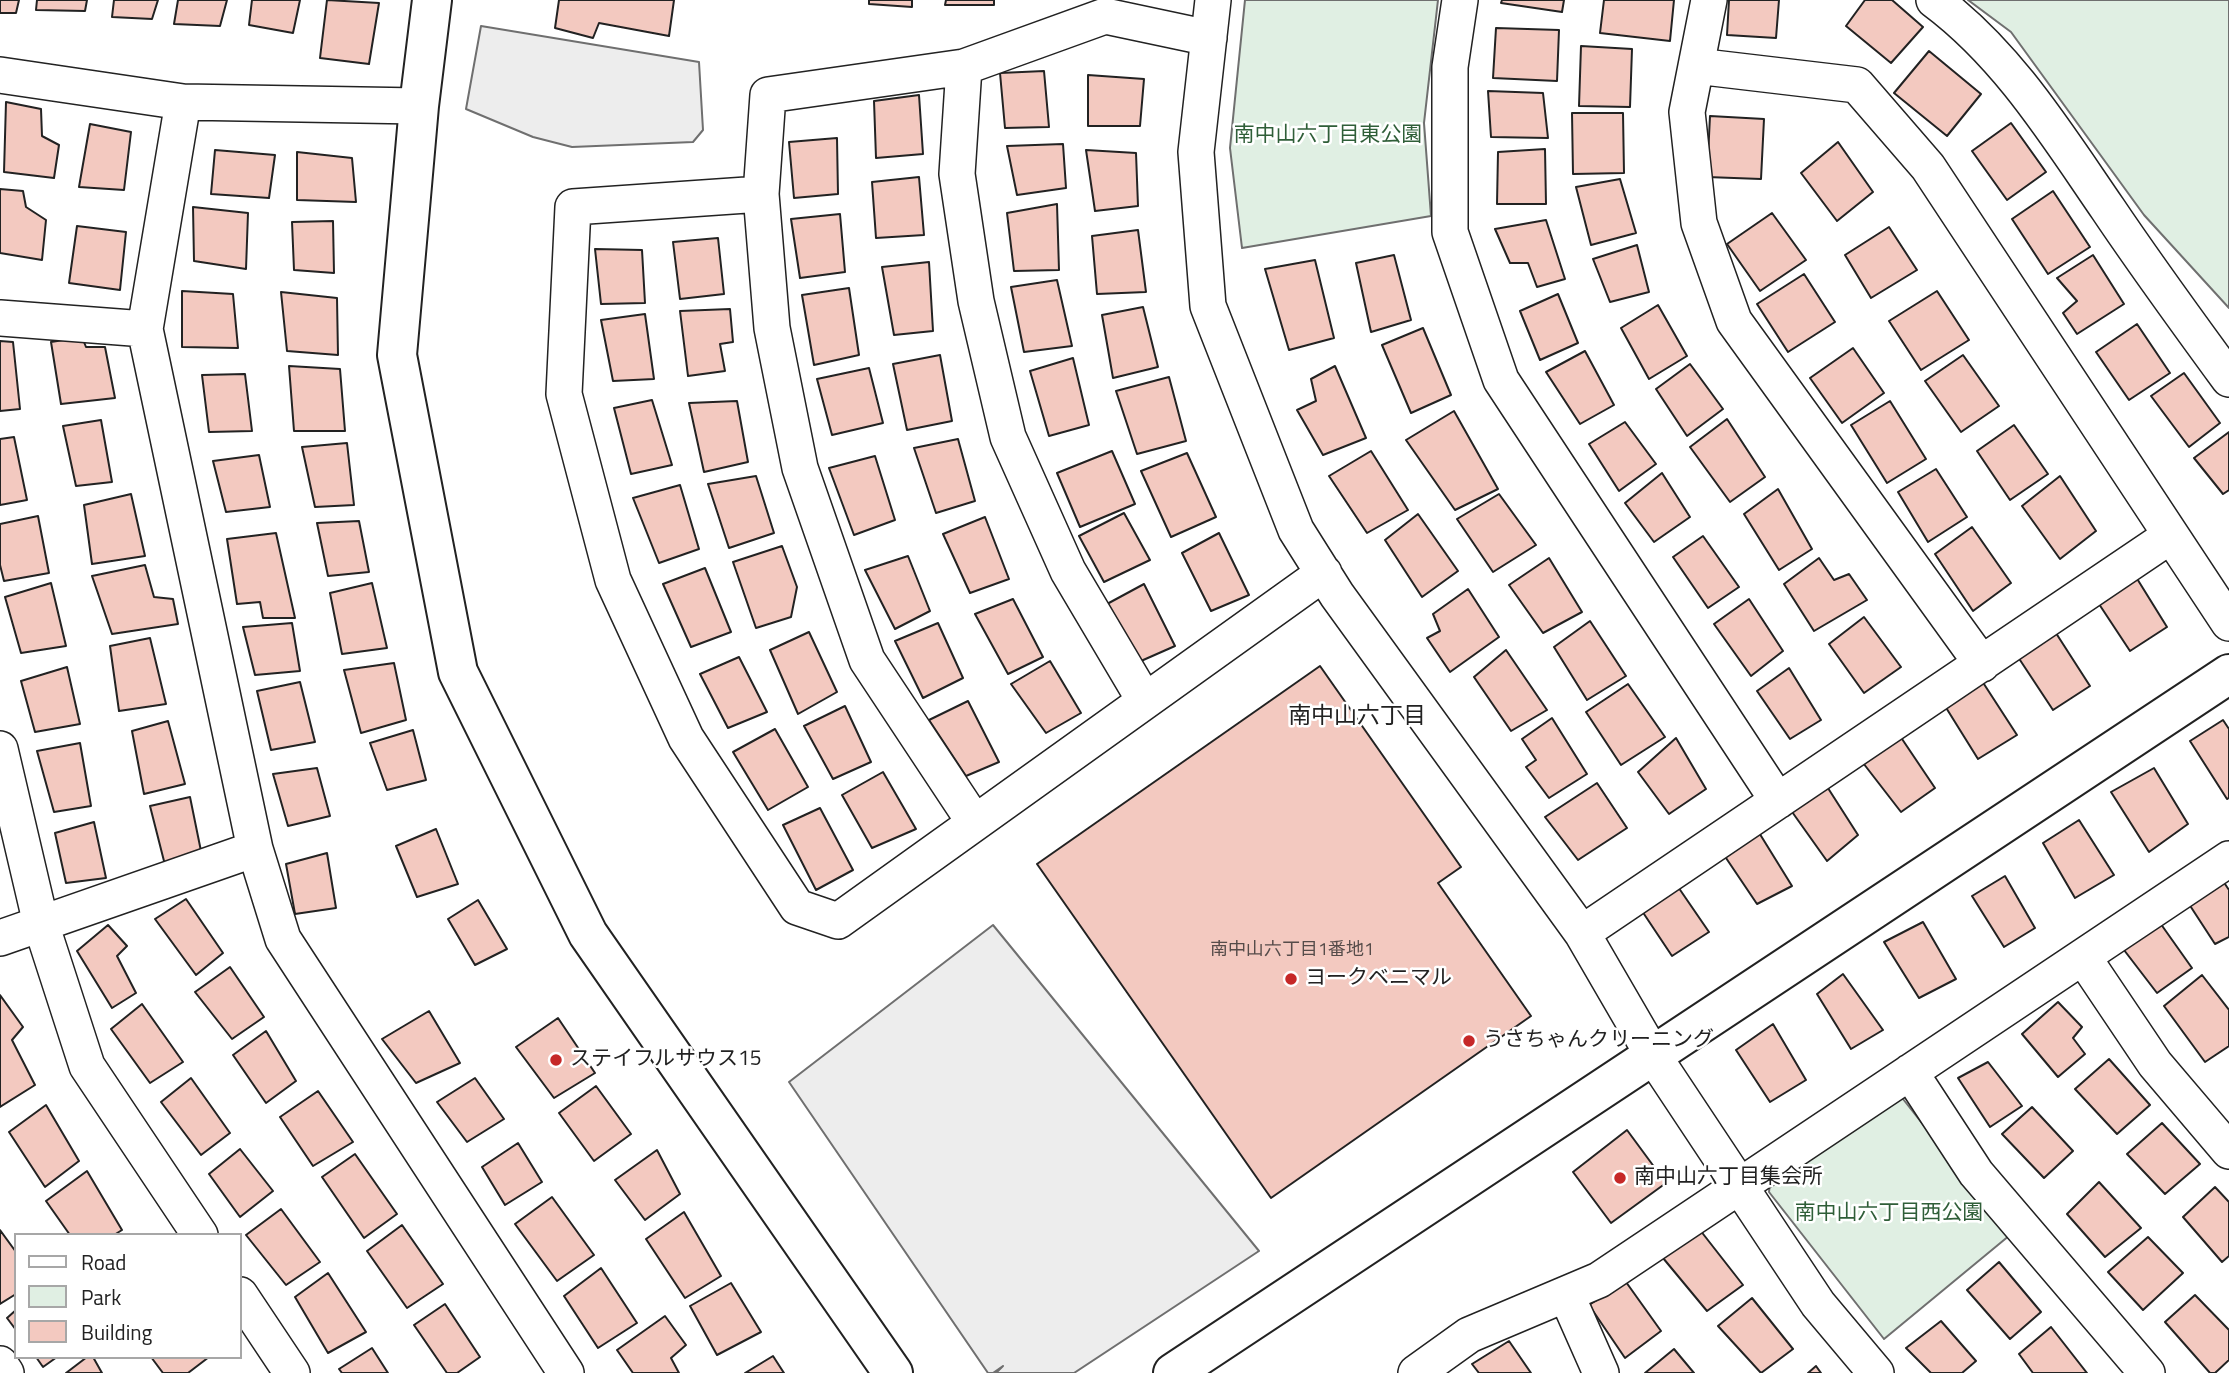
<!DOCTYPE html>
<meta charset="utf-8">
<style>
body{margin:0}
#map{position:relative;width:2229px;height:1373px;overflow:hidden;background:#fff;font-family:"Titillium Web",sans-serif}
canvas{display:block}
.legend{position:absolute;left:14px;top:1233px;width:228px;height:126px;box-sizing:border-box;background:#fff;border:2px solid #a7a7a7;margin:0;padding:9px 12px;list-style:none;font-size:21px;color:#222}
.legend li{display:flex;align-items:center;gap:14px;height:35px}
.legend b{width:35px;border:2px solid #a7a7a7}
</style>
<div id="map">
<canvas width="2229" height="1373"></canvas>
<ul class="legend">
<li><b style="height:9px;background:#fff"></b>Road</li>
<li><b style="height:19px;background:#e0efe3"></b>Park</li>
<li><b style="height:19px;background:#f3c9c0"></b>Building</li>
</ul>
</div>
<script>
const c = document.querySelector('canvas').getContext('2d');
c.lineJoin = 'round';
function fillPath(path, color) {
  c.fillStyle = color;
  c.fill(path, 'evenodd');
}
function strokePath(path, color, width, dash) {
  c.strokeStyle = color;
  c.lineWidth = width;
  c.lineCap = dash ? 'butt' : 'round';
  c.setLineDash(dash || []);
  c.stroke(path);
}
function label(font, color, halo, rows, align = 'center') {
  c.font = font + ' "Titillium Web","Noto Sans JP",sans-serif';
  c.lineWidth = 5;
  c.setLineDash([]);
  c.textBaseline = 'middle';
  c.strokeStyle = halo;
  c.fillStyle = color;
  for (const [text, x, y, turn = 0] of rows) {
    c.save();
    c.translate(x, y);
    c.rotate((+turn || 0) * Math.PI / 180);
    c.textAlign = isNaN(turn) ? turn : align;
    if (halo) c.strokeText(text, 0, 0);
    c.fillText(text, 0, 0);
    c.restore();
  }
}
const green = new Path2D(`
 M1245,0H1438L1424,123L1431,216L1242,248L1230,148Z
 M1968,0H2229V308L2144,215L2011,32Z
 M1888,1097L1903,1099L2010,1235L1884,1339L1769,1192L1771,1174Z`);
fillPath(green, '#e0efe3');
strokePath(green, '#6f6f6f', 2);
const parking = new Path2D(`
 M481,26L699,62L703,130L693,142L572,147L533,137L466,109Z
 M993,925L1259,1251L1074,1373H996L1003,1366L993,1373H988L789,1082Z`);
fillPath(parking, '#ededed');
strokePath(parking, '#6f6f6f', 2);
const building = new Path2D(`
 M0,0H19L16,13H0Z
 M37,0H87L85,11L36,10Z
 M114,0H158L152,19L112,17Z
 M178,0H227L220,26L174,24Z
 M252,0H300L293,33L249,25Z
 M327,0L379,3L369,64L320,58Z
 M559,0H674L669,36L599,23L593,38L555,28Z
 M869,0H912V7L869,4Z
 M946,0H994V5H945Z
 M1502,0H1564L1562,12L1501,3Z
 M1604,0H1674L1670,41L1600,33Z
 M1729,0H1779L1776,38L1727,35Z
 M1865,0H1892L1923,27L1891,63L1846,26Z
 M1496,28L1559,30L1557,81L1493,78Z
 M1581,46L1632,49L1630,107L1579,106Z
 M1929,51L1981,94L1947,136L1894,93Z
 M1044,71L1049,127L1005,128L1000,73Z
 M1088,75L1144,79L1140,126H1088Z
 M1488,91L1543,93L1548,138L1491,137Z
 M919,95L923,154L876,158L874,101Z
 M6,102L41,109L42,136L59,145L54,178L4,172Z
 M1572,113H1623L1624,173L1573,174Z
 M1710,116L1764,119L1761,179L1707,177Z
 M2011,123L2046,172L2007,200L1972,151Z
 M90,124L131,132L124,190L79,187Z
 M837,138L838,194L794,198L789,142Z
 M1838,142L1873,192L1837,221L1801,173Z
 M1063,144L1066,188L1017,195L1007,146Z
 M1545,149L1546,204H1497L1498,152Z
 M215,150L275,155L269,198L211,194Z
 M1086,150L1136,153L1138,206L1095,211Z
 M297,152L352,158L356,202L297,200Z
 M919,177L924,235L876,238L872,182Z
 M1620,179L1636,233L1591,245L1576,187Z
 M0,189L23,191L26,207L46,220L42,260L0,253Z
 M2053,191L2090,247L2048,274L2012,219Z
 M1057,204L1059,270L1014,271L1007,213Z
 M193,207L248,213L246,269L194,261Z
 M1772,213L1806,260L1760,291L1727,244Z
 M840,214L845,272L800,278L791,219Z
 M1546,220L1565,279L1537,287L1528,263H1510L1495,229Z
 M333,221L334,273L294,270L292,222Z
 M77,226L126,232L120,290L69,283Z
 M1889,227L1917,270L1871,298L1845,255Z
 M1138,230L1146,292L1097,294L1092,236Z
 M718,238L724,294L680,299L673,242Z
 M1637,245L1649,292L1610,302L1593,259Z
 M595,249L642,250L645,303L601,304Z
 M1394,255L1411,320L1371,332L1356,263Z
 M2093,255L2124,304L2077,334L2063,313L2077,301L2057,278Z
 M1315,260L1334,338L1289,350L1265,269Z
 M929,262L933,331L894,335L882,267Z
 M1804,274L1835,322L1788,352L1757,304Z
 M1057,280L1072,346L1024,352L1011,287Z
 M849,288L859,355L814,365L802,295Z
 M182,291L233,294L238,348L182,347Z
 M1937,291L1969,340L1921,370L1889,321Z
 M281,292L337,298L338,355L287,351Z
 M1558,294L1578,343L1540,360L1520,311Z
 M1658,305L1687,356L1649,379L1621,328Z
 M1143,307L1158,367L1113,378L1102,315Z
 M730,309L733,342L720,344L725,371L688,376L680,311Z
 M645,314L654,379L613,381L601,320Z
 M2137,324L2170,373L2129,400L2096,352Z
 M1423,328L1451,395L1411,413L1382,345Z
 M82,337L86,347H105L115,398L61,404L51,342Z
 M0,341L13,342L20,409L0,411Z
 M1853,348L1884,393L1842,423L1810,378Z
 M1585,351L1614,405L1580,424L1546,372Z
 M940,355L952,421L907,430L893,364Z
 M1963,355L1999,406L1961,432L1925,381Z
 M1073,358L1089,425L1049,436L1030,371Z
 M1690,364L1723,409L1687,436L1656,389Z
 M289,366L340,369L345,431H294Z
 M1335,366L1366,438L1323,455L1297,410L1316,401L1311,379Z
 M869,368L883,423L832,435L817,379Z
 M2184,373L2220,423L2189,447L2151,396Z
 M245,374L252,431L209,432L202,375Z
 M1169,377L1186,441L1137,454L1116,391Z
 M652,400L672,465L631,474L614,408Z
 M737,401L748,462L704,472L689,403Z
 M1890,401L1926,459L1887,483L1851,425Z
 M1454,411L1498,489L1455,510L1406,440Z
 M1727,419L1765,477L1730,502L1690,447Z
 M101,420L112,482L76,486L63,426Z
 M1625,422L1656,464L1619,491L1589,444Z
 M2014,425L2048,474L2010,500L1977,451Z
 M2229,432V490L2223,494L2194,458Z
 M14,437L27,500L0,505V439Z
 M958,439L975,501L936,513L914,448Z
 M347,443L354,505L315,507L302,447Z
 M1112,451L1135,504L1080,527L1057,473Z
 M1371,451L1408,510L1367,533L1329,476Z
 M1187,453L1216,517L1171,537L1141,471Z
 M259,455L270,507L226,512L213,461Z
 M875,456L895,520L854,535L829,468Z
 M1936,469L1967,517L1928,542L1898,492Z
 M1662,473L1690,517L1654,542L1625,503Z
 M756,476L774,533L729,548L708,484Z
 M2060,476L2096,531L2060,559L2022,506Z
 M680,485L699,549L659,563L633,498Z
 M1778,489L1812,549L1779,570L1744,514Z
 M131,494L145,556L92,564L84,505Z
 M1499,494L1536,545L1493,572L1457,519Z
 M1124,513L1150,560L1104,582L1079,536Z
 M1418,514L1458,571L1422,597L1385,540Z
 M38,516L49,573L4,581L0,565V524Z
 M985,517L1009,579L970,593L943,534Z
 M359,521L369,572L328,576L317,523Z
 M1972,527L2011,583L1973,611L1935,554Z
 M276,533L295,618H263L260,602L237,604L227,539Z
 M1219,533L1249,595L1211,611L1182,553Z
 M1703,536L1739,587L1708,608L1673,557Z
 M782,546L797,587L791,617L756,628L733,562Z
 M908,556L930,611L895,629L865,570Z
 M1549,558L1582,612L1543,633L1509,585Z
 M1819,558L1834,580L1849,574L1867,600L1814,631L1784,584Z
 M145,565L154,597L173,599L178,624L112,634L92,576Z
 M705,568L731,632L691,647L663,584Z
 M2136,577L2167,627L2130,651L2097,601Z
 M51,583L66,646L21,653L5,597Z
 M372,583L387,648L342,654L330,593Z
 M1144,584L1175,646L1141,661L1107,604Z
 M1468,589L1499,637L1450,672L1427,638L1440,631L1433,614Z
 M1013,599L1043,657L1008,674L975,614Z
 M1749,599L1783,651L1751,676L1714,624Z
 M1864,617L1901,667L1864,693L1829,644Z
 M1590,621L1626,676L1587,700L1554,647Z
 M292,623L300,671L255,675L243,627Z
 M938,623L963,678L923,698L895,641Z
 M2054,630L2090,686L2053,710L2018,657Z
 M809,632L837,692L798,714L770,650Z
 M150,638L166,704L119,711L110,646Z
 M1506,650L1547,710L1511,731L1474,677Z
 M739,657L767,712L728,728L700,674Z
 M1050,661L1081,713L1046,733L1011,684Z
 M394,663L406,720L361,733L344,670Z
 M1320,666L1461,867L1438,883L1531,1016L1271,1198L1037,864Z
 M67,667L80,724L35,732L21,681Z
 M1789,668L1821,720L1790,739L1757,691Z
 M1982,681L2017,735L1978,759L1945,706Z
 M300,682L315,742L271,750L257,691Z
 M1628,684L1665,737L1621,765L1586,712Z
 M968,701L999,762L966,776L929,720Z
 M845,706L871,762L833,779L804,726Z
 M1552,718L1587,774L1549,798L1526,767L1536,760L1522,739Z
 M2223,720L2229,729V798L2227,799L2190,741Z
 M168,721L185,784L144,794L132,731Z
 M775,729L808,787L768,810L733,752Z
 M413,730L426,780L387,790L370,743Z
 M1896,730L1935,788L1901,812L1860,759Z
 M1676,738L1706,789L1669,814L1638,772Z
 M80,743L91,806L54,812L37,751Z
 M317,768L330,816L288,826L273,774Z
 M2154,768L2188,824L2149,852L2111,792Z
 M883,772L916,829L872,848L842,795Z
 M1597,783L1627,828L1578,860L1545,817Z
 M1826,785L1858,835L1827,861L1790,809Z
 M190,797L202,856L165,865L150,806Z
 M820,808L853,870L816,890L783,825Z
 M2079,820L2114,875L2075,898L2043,843Z
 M94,822L106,878L66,883L55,833Z
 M436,829L458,884L417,897L396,846Z
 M1758,831L1792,886L1757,904L1724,855Z
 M327,853L336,908L295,914L286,864Z
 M2005,876L2035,928L2004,947L1972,896Z
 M2221,878L2229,890V937L2215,944L2187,901Z
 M1674,881L1709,932L1672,956L1640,908Z
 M186,899L223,953L196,975L155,919Z
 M478,900L507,949L475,965L448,919Z
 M2158,920L2192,968L2157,993L2124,950Z
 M1923,922L1956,979L1919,998L1884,942Z
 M108,925L127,946L117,956L136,993L112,1008L77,951Z
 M230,967L264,1017L232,1039L195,992Z
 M1843,974L1883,1030L1851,1049L1817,994Z
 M2202,975L2229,1010V1046L2205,1062L2164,1006Z
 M0,995L23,1027L12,1040L35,1085L0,1107Z
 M2058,1002L2082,1027L2073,1038L2085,1054L2058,1077L2022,1034Z
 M142,1004L183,1062L150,1083L111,1029Z
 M429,1011L460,1063L416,1083L382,1039Z
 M558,1018L595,1073L554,1098L516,1047Z
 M1773,1024L1806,1080L1770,1102L1736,1050Z
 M266,1031L296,1081L266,1103L233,1055Z
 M2109,1059L2150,1105L2117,1134L2075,1089Z
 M1988,1062L2022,1106L1990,1127L1958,1078Z
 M191,1078L230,1133L201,1155L161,1102Z
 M475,1078L504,1119L467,1142L437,1102Z
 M596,1086L631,1134L594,1161L559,1113Z
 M318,1091L353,1142L313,1166L280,1117Z
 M46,1105L79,1161L45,1187L9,1132Z
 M2032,1107L2073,1151L2044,1178L2002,1134Z
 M2162,1123L2200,1164L2165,1194L2127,1154Z
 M1627,1130L1666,1183L1611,1223L1573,1172Z
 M518,1143L542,1182L505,1205L482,1167Z
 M240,1149L273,1191L240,1217L209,1174Z
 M657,1150L680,1194L645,1220L615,1180Z
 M355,1154L397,1214L364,1238L322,1177Z
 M87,1171L122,1230L114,1235H70L46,1201Z
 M2099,1182L2141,1228L2105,1257L2067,1214Z
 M2215,1187L2229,1202V1256L2222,1262L2183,1217Z
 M552,1197L594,1255L557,1281L515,1224Z
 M281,1209L320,1262L286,1285L246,1235Z
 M684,1212L721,1276L685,1298L646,1239Z
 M402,1225L443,1284L407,1308L367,1251Z
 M0,1230L16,1252V1294L0,1304Z
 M1700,1230L1743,1285L1707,1311L1663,1258Z
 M2148,1237L2183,1273L2143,1310L2108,1272Z
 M1999,1262L2041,1312L2010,1339L1967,1290Z
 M601,1268L637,1323L598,1348L564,1296Z
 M328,1273L366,1332L328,1353L295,1297Z
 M1626,1282L1661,1331L1625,1358L1589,1305Z
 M731,1283L761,1332L717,1355L690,1306Z
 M2195,1295L2229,1330V1360L2215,1373H2210L2165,1322Z
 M1752,1298L1793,1349L1761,1373L1718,1326Z
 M445,1304L480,1357L457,1373H447L414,1325Z
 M16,1310V1330L7,1318Z
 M665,1316L686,1345L671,1358L679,1373H633L617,1350Z
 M1941,1321L1976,1361L1962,1373H1931L1906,1348Z
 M2051,1327L2087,1373H2033L2019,1354Z
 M1509,1341L1531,1373H1479L1472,1364Z
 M372,1348L388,1373H342L339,1369Z
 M1674,1349L1694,1373H1645Z
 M773,1356L784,1373H745Z
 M36,1357H57L43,1367Z
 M87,1357H93L102,1373H66Z
 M151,1357H209L188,1373H163Z
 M1816,1366L1821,1373H1808Z`);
fillPath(building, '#f3c9c0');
strokePath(building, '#222', 2);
const street = new Path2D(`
 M1213,0L1196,152L1208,306L1296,530L1337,595L1582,933L1654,1057L1818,1304L1876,1373
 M1460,0L1450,67V232L1501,380L1778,801
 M1709,0L1687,112L1699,223L1734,321L1982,664
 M1934,0C2008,55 2057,135 2108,209C2147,267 2188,323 2229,379
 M1696,66L1857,85L1928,167L2229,623
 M964,67L957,174L976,301L1008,437L1068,571L1145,701
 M0,75L183,102L419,106
 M183,102L145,329L255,849L283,939L566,1373
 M761,194L573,207L564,394L613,580L686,738L797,907L838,921L1324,573
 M0,318L145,329
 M0,749L41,924L87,1066L200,1235
 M975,823L867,660L800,468L772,328L761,194L768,95L964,67L1105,16L1209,38
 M1582,933L2170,536
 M0,938L255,849
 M2083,957L2155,1064L2229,1151
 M1910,1072L1976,1173L2147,1373
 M1566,1294L1601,1373
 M240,1295L292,1373
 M0,1364L6,1373
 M1416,1373L1469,1335L1599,1280L2229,859`);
const secondary = new Path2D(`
 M432,0L419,106L397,355L458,672L588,934L893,1373
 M1173,1373L2229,674`);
strokePath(street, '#222', 38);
strokePath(secondary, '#222', 42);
strokePath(street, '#fff', 35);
strokePath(secondary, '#fff', 38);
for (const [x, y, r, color] of [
 [1291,979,7,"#c62828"],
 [1469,1041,7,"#c62828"],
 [556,1060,7,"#c62828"],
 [1620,1178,7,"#c62828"]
]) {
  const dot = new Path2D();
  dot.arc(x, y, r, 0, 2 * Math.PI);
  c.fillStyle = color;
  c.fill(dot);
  strokePath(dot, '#fff', 2.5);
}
label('18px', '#564c4a', null, [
 ["南中山六丁目1番地1",1292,951]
]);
label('21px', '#2f5e38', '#fff', [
 ["南中山六丁目東公園",1328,136],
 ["南中山六丁目西公園",1889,1214]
]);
label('21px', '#222', '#fff', [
 ["ヨークベニマル",1305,979],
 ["うさちゃんクリーニング",1483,1041],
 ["ステイフルサウス15",570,1060],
 ["南中山六丁目集会所",1634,1178]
], 'left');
label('23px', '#222', '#fff', [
 ["南中山六丁目",1357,717]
]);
</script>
